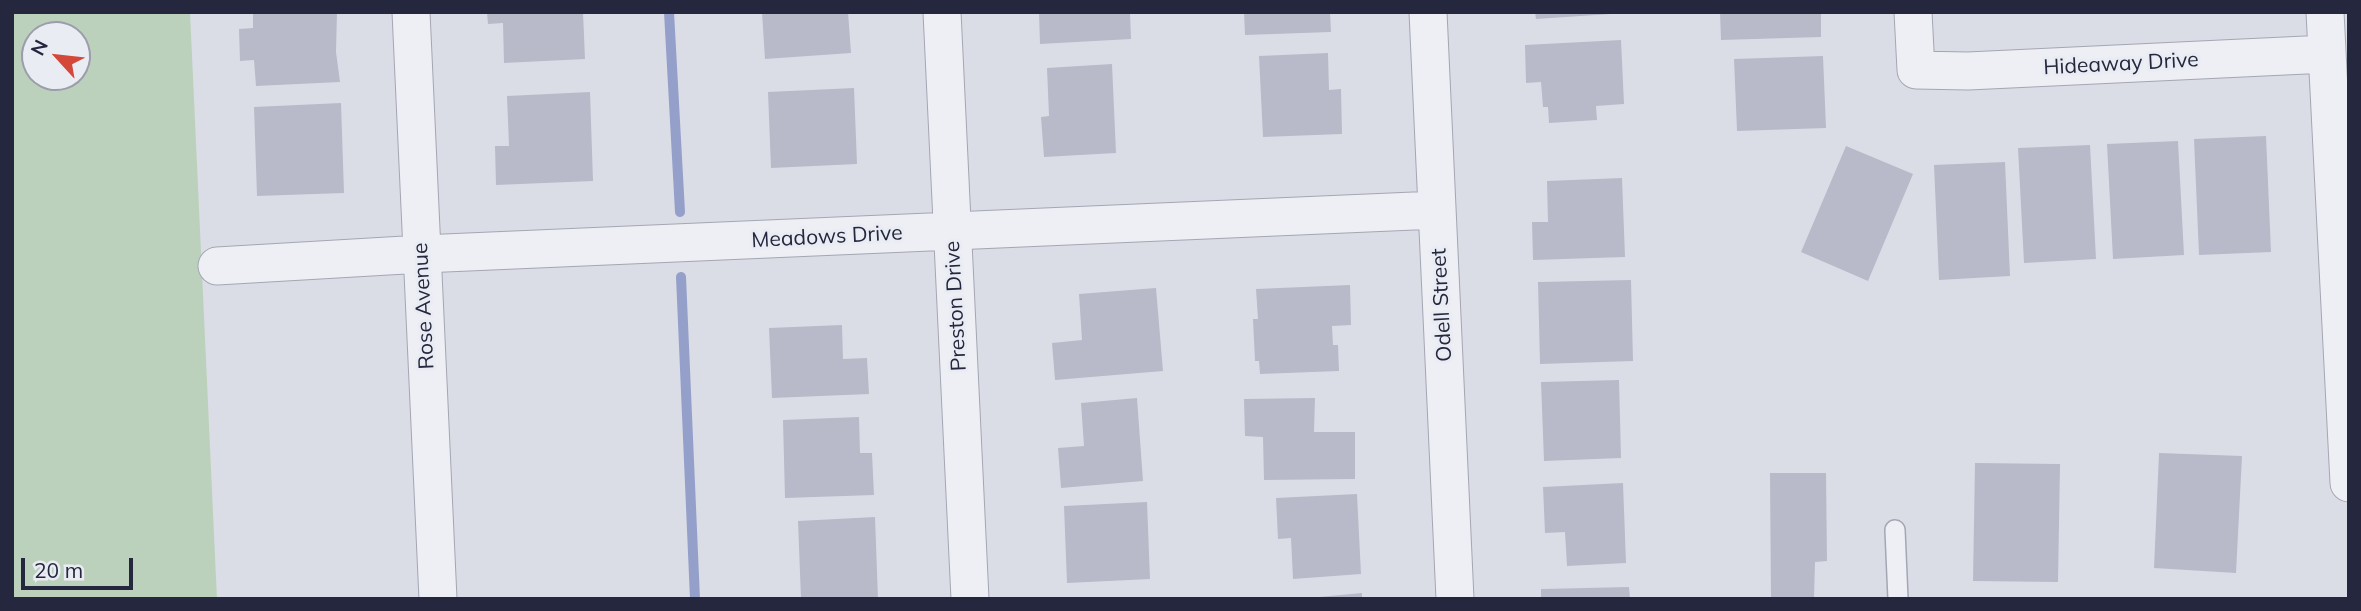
<!DOCTYPE html>
<style>
body{margin:0}
#map{position:relative;width:2361px;height:611px;overflow:hidden;background:#dbdde6;font-family:Mulish,sans-serif}
canvas{display:block}
.frame{position:absolute;inset:0;border:14px solid #24273d;pointer-events:none}
.north{position:absolute;left:21px;top:21px;width:70px;height:70px;box-sizing:border-box;background:#eaecf4;border:2px solid #9b9dab;border-radius:50%;rotate:297deg;font-size:19px;font-weight:700;line-height:28px;text-align:center;color:#24273d}
.north::after{content:'';display:block;margin:auto;width:24px;height:32px;background:#d34838;clip-path:polygon(50% 0,100% 100%,50% 72%,0 100%)}
.scale{position:absolute;left:21px;top:558px;width:112px;height:32px;box-sizing:border-box;border:4px solid #24273d;border-top:0;padding-left:9px;font-size:21px;line-height:24px;white-space:nowrap;color:#24273d;-webkit-text-stroke:5px #eaecf4;paint-order:stroke}
</style>
<div id="map">
<canvas width="2361" height="611"></canvas>
<div class="frame"></div>
<div class="north">N</div>
<div class="scale">20 m</div>
</div>
<script>
const c = document.querySelector('canvas').getContext('2d');
c.lineJoin = 'round';
function fillPath(path, color) {
  c.fillStyle = color;
  c.fill(path, 'evenodd');
}
function strokePath(path, color, width, dash) {
  c.strokeStyle = color;
  c.lineWidth = width;
  c.lineCap = dash ? 'butt' : 'round';
  c.setLineDash(dash || []);
  c.stroke(path);
}
function label(font, color, halo, rows, align = 'center') {
  c.font = font + ' Mulish,sans-serif';
  c.lineWidth = 6;
  c.setLineDash([]);
  c.textBaseline = 'middle';
  c.strokeStyle = halo;
  c.fillStyle = color;
  for (const [text, x, y, turn = 0] of rows) {
    c.save();
    c.translate(x, y);
    c.rotate((+turn || 0) * Math.PI / 180);
    c.textAlign = isNaN(turn) ? turn : align;
    if (halo) c.strokeText(text, 0, 0);
    c.fillText(text, 0, 0);
    c.restore();
  }
}
fillPath(new Path2D(`
 M12,12H190L217,599H12ZM35,35H77V77H35Z`), '#bcd1bc');
strokePath(new Path2D(`
 M669,12L680,212
 M681,277L695,599`), '#94a0c9', 10);
fillPath(new Path2D(`
 M253,12H337L336,52L340,82L256,86L254,60L240,61L239,29L253,28Z
 M487,12H583L585,59L504,63L503,23L488,24Z
 M762,12H848L851,53L765,59Z
 M1039,12H1130L1131,39L1040,44Z
 M1244,12H1330L1331,32L1245,35Z
 M1535,12H1611V14L1536,19Z
 M1720,12H1821V37L1721,40Z
 M1621,40L1624,104L1596,106L1597,120L1549,123L1548,107H1543L1541,82L1526,83L1525,45Z
 M1328,53L1329,90L1341,89L1342,134L1263,137L1259,56Z
 M1823,56L1826,128L1737,131L1734,59Z
 M1112,64L1116,153L1044,157L1041,117L1049,116L1047,68Z
 M854,88L857,164L771,168L768,92Z
 M590,92L593,181L496,185L495,146H509L507,96Z
 M341,103L344,193L257,196L254,107Z
 M2266,136L2271,252L2199,255L2194,139Z
 M2178,141L2184,255L2113,259L2107,144Z
 M2090,145L2096,259L2024,263L2018,148Z
 M1846,146L1913,174L1868,281L1801,252Z
 M2005,162L2010,276L1939,280L1934,165Z
 M1622,178L1625,257L1533,260L1532,222H1548L1547,181Z
 M1631,280L1633,361L1540,364L1538,282Z
 M1350,285L1351,325L1332,326L1333,345H1338L1339,371L1260,374L1259,361H1255L1253,319H1258L1256,289Z
 M1156,288L1163,371L1055,380L1052,343L1082,340L1079,294Z
 M842,325L843,359L867,358L869,394L772,398L769,328Z
 M1619,380L1621,458L1544,461L1541,382Z
 M1137,398L1143,481L1061,488L1058,448L1084,446L1081,403Z
 M1315,398L1314,432H1355V479L1264,480L1263,437L1245,436L1244,399Z
 M859,417L860,453H872L874,495L785,498L783,420Z
 M2159,453L2242,456L2236,573L2154,568Z
 M1975,463L2060,464L2058,582L1973,581Z
 M1770,473H1826L1827,561L1815,562L1814,599H1771Z
 M1623,483L1626,563L1567,566L1565,532L1545,533L1543,487Z
 M1357,494L1361,574L1293,579L1291,538L1278,539L1276,498Z
 M1147,502L1150,579L1067,583L1064,506Z
 M875,517L878,599H801L798,521Z
 M1629,587L1630,599H1541V589Z
 M1362,593V599H1319V597Z`), '#b8bac9');
const service = new Path2D(`
 M1895,530L1898,599`);
const minor = new Path2D(`
 M411,12L438,599
 M942,12L970,599
 M1428,12L1455,599
 M1913,12L1916,70L1968,71L2327,54
 M2325,12L2349,483
 M217,266L422,254L1437,210`);
strokePath(service, '#a4a6b3', 22);
strokePath(minor, '#a4a6b3', 39);
strokePath(service, '#eeeef5', 19);
strokePath(minor, '#eeeef5', 37);
label('21px', '#24273d', '#eaecf4', [
 ["Hideaway Drive",2121,64,-3],
 ["Meadows Drive",827,237,-3],
 ["Odell Street",1442,305,-93],
 ["Rose Avenue",424,306,-93],
 ["Preston Drive",956,306,-93]
]);
</script>
